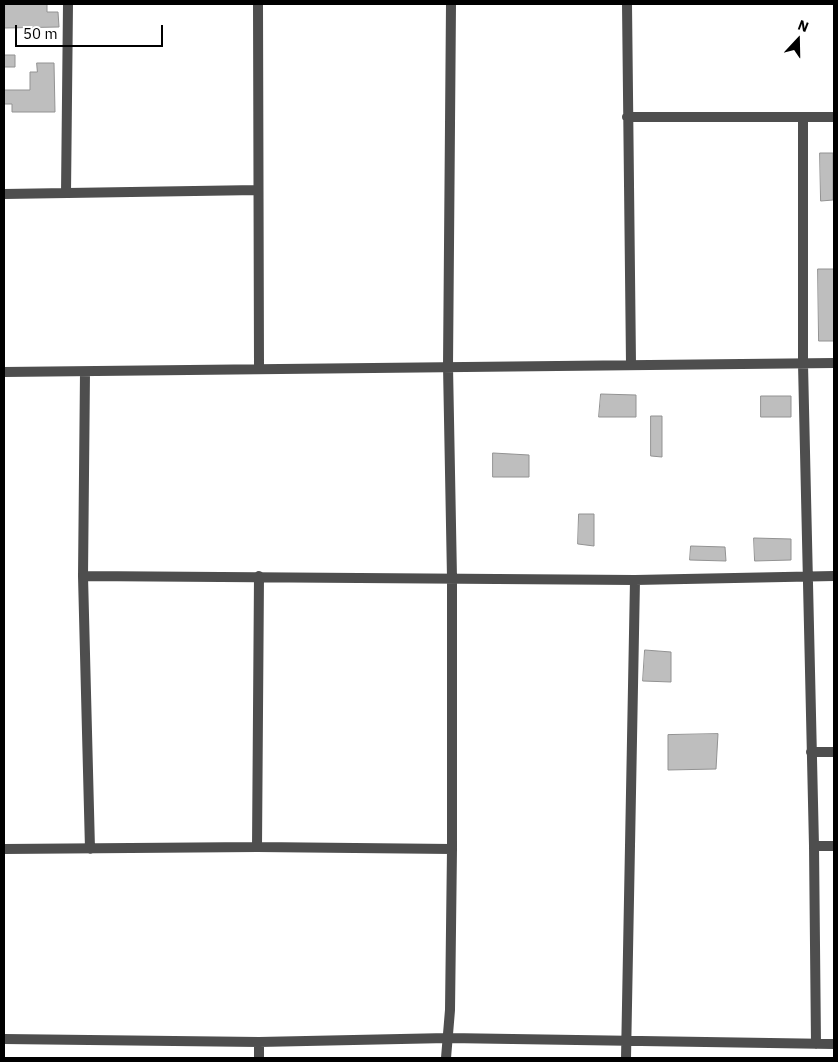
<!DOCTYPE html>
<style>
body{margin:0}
#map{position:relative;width:838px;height:1062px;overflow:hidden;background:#fff;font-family:"IBM Plex Sans",sans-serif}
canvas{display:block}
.frame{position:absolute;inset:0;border:5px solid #000;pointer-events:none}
.north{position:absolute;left:773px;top:15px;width:50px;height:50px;-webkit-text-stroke:4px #fff;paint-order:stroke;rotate:21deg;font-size:14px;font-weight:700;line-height:20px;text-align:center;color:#000}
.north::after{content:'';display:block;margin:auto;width:18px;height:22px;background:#000;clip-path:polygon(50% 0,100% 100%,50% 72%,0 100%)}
.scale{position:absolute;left:15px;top:25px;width:148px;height:22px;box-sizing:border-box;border:2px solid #000;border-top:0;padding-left:6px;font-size:15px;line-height:18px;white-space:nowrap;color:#000;-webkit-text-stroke:4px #fff;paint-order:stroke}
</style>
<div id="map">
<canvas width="838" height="1062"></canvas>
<div class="frame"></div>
<div class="north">N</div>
<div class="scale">50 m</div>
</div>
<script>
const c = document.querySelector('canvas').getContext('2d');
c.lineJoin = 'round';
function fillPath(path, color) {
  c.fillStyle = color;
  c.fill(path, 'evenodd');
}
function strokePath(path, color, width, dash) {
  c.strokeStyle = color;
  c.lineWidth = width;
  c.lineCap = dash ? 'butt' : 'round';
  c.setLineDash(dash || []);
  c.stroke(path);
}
const building = new Path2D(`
 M5,4H58H47V12H58L59,27L5,28Z
 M4,55H15V67H4Z
 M37,63H54L55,112H12V104H4V90H30V72H37Z
 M820,153H833V200L821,201Z
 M818,269H834V341H819Z
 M601,394L636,395V417H599Z
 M761,396H791V417H761Z
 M651,416H662V457L651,456Z
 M493,453L529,455V477H493Z
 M579,514H594V546L578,544Z
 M754,538L791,539V560L755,561Z
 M691,546L725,547L726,561L690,560Z
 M645,650L671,652V682L643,681Z
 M718,734L716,769L668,770V735Z`);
fillPath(building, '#bebebe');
strokePath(building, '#929292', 1);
strokePath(new Path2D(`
 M258,4L259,368
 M627,4L631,364
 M627,117H834
 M803,117V364L814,846L816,1044
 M66,193L68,4
 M4,194L258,190
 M4,372L834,363
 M85,372L83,576L90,849
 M83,576L635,580L834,576
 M811,752H834
 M814,846H834
 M257,847L259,576
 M4,849L257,847L452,849
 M4,1039L259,1042L448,1038L834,1044
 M259,1058V1042
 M446,1058L450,1010L452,849V578L448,366L451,4
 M626,1058L635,580`), '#4e4e4e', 10);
</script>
